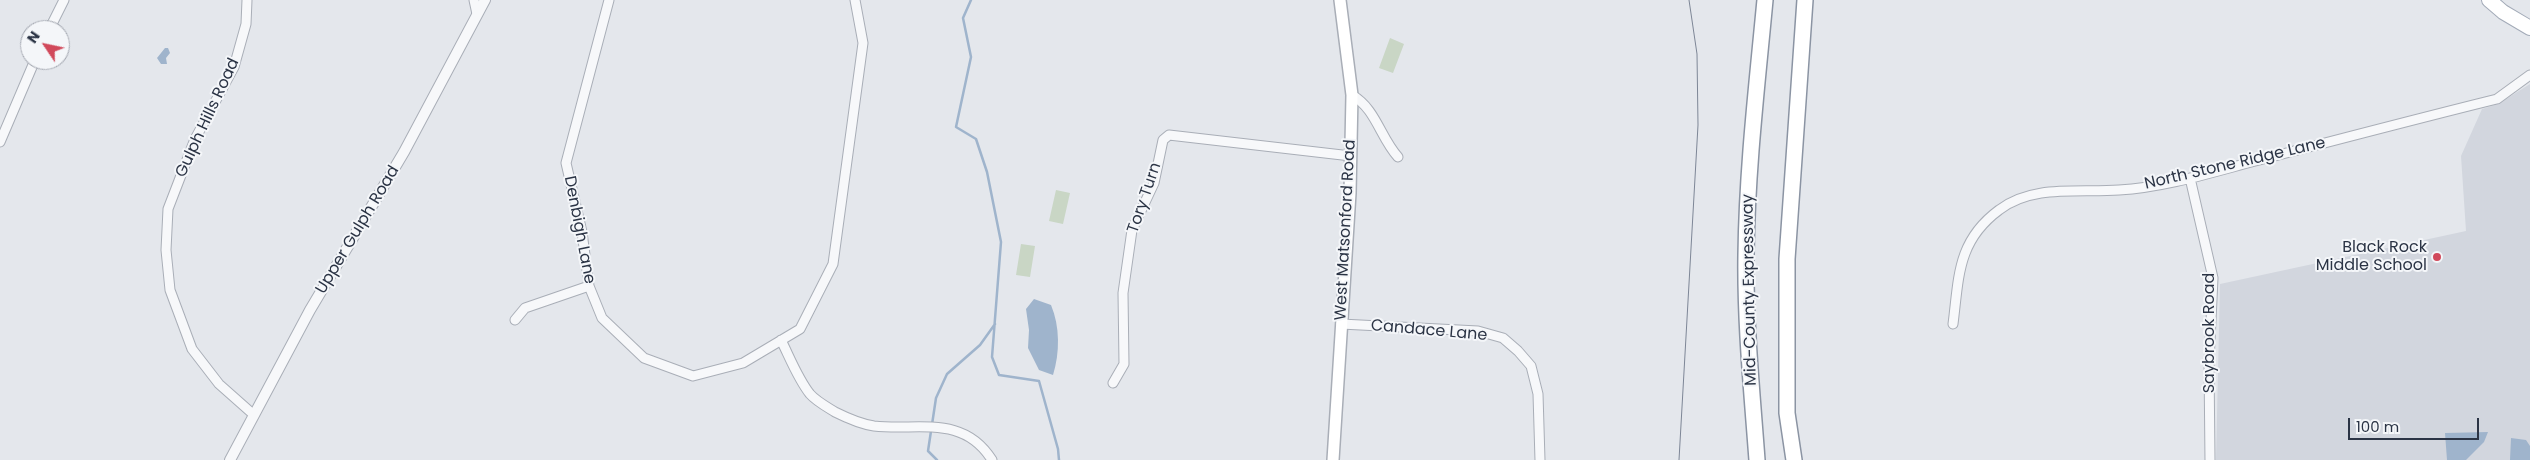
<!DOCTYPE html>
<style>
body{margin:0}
#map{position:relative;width:2530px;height:460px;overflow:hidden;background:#e4e7ec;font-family:Poppins,sans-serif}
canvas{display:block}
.north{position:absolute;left:20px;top:20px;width:50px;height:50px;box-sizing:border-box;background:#f4f6f9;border:1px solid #a4a8b1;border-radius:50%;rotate:304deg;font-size:14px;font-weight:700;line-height:20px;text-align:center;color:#2b3445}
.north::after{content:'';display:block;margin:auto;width:18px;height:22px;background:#d1495b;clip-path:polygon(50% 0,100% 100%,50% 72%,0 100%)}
.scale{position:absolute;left:2348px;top:418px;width:131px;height:22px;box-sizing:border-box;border:2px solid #2b3445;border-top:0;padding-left:6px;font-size:15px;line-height:18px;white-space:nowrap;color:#2b3445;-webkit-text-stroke:4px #f4f6f9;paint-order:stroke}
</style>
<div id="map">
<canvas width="2530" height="460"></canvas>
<div class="north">N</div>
<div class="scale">100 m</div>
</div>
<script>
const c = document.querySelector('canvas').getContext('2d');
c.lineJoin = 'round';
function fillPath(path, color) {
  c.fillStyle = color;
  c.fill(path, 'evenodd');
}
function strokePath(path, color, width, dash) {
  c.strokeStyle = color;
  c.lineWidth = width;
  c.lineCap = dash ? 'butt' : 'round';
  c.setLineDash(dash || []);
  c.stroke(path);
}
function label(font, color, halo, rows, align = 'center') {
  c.font = font + ' Poppins,sans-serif';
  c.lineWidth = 4;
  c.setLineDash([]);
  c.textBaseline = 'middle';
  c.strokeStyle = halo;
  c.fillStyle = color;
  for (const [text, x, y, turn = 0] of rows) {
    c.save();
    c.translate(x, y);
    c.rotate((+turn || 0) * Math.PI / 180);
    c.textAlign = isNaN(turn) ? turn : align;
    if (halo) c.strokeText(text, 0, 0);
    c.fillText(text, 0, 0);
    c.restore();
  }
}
fillPath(new Path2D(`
 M2530,84V460H2216L2220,284L2466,231L2461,156L2482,109L2498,104Z`), '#d2d6de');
fillPath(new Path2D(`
 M1390,38L1404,44L1393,73L1379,68Z
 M1056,190L1070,193L1063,224L1049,221Z
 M1021,244L1035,246L1030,277L1016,275Z`), '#c9d6c5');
fillPath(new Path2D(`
 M165,48H168L170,53L166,58L167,64H161L157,58Z
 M1034,299L1051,305C1060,326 1060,353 1053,375L1039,370L1028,348L1029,330L1026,309Z
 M2488,432L2484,442L2466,460H2447L2445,433Z
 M2511,438L2526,440L2530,446V460H2510Z`), '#9fb4cc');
strokePath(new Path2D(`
 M971,0L963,18L971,57L956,127L976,139L987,172L1001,242L992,357L999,375L1039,381L1058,449L1059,460
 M937,460L928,451L936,398L947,374L980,345L995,324`), '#9fb4cc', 2.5);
const minor = new Path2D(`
 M247,0L246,24L234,67L195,139L168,209L166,250L170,290L192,349L219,384L254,415
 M474,0L477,14
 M609,0L566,163L582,232L589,286L602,318L644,358L693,376L743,363L800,329L833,264L863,43L855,0
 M49,30L64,0
 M1352,95C1376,109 1380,137 1398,157
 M0,142L35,60
 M2190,178L2213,278L2209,363L2210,460
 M515,320L525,308L589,286
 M1341,324L1478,331L1503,338L1518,351L1531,366L1538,394L1540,460
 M1953,324C1959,277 1957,241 1999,210C2032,184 2080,193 2119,190C2169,187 2219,170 2267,158C2344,138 2420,118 2497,99L2530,75
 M781,340C790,358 798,379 810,394C816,401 827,407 835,412C847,418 860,424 874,426C918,431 963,414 992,460
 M1113,383L1124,364L1123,293L1132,230L1154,183L1163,140L1169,135L1351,156`);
const tertiary = new Path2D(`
 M230,460L310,310L404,152L485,0`);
const secondary = new Path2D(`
 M1333,460L1350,193L1352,95L1340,0`);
const primary = new Path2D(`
 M2489,0L2503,12L2530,28`);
const motorway = new Path2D(`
 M1757,460C1752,392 1745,323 1746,255C1747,169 1757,85 1765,0
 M1794,460L1787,413V259L1805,0`);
strokePath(minor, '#a9aeb7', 11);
strokePath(tertiary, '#a9aeb7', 12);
strokePath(secondary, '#a9aeb7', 14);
strokePath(primary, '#a3abb8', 16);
strokePath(motorway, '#8b94a3', 18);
strokePath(minor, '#f7f8fa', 9);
strokePath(tertiary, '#f7f8fa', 10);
strokePath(secondary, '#fff', 11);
strokePath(primary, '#fff', 14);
strokePath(motorway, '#fff', 15);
strokePath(new Path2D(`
 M1679,460L1698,125L1697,54L1689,0`), '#7d8696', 1);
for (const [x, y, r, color] of [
 [2437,257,5,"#d1495b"]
]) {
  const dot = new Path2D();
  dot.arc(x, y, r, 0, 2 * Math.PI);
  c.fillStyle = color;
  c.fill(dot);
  strokePath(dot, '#f4f6f9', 2);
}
label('16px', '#2b3445', '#f4f6f9', [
 ["Gulph Hills Road",208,118,-65],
 ["North Stone Ridge Lane",2235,164,-13],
 ["Tory Turn",1145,198,-71],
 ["Upper Gulph Road",358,230,-59],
 ["Denbigh Lane",579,230,79],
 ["West Matsonford Road",1346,230,-87],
 ["Mid-County Expressway",1750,290,-91],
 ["Candace Lane",1429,331,5],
 ["Saybrook Road",2210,333,-90]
]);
label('16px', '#2b3445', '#f4f6f9', [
 ["Black Rock",2427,248],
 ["Middle School",2427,266]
], 'right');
</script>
